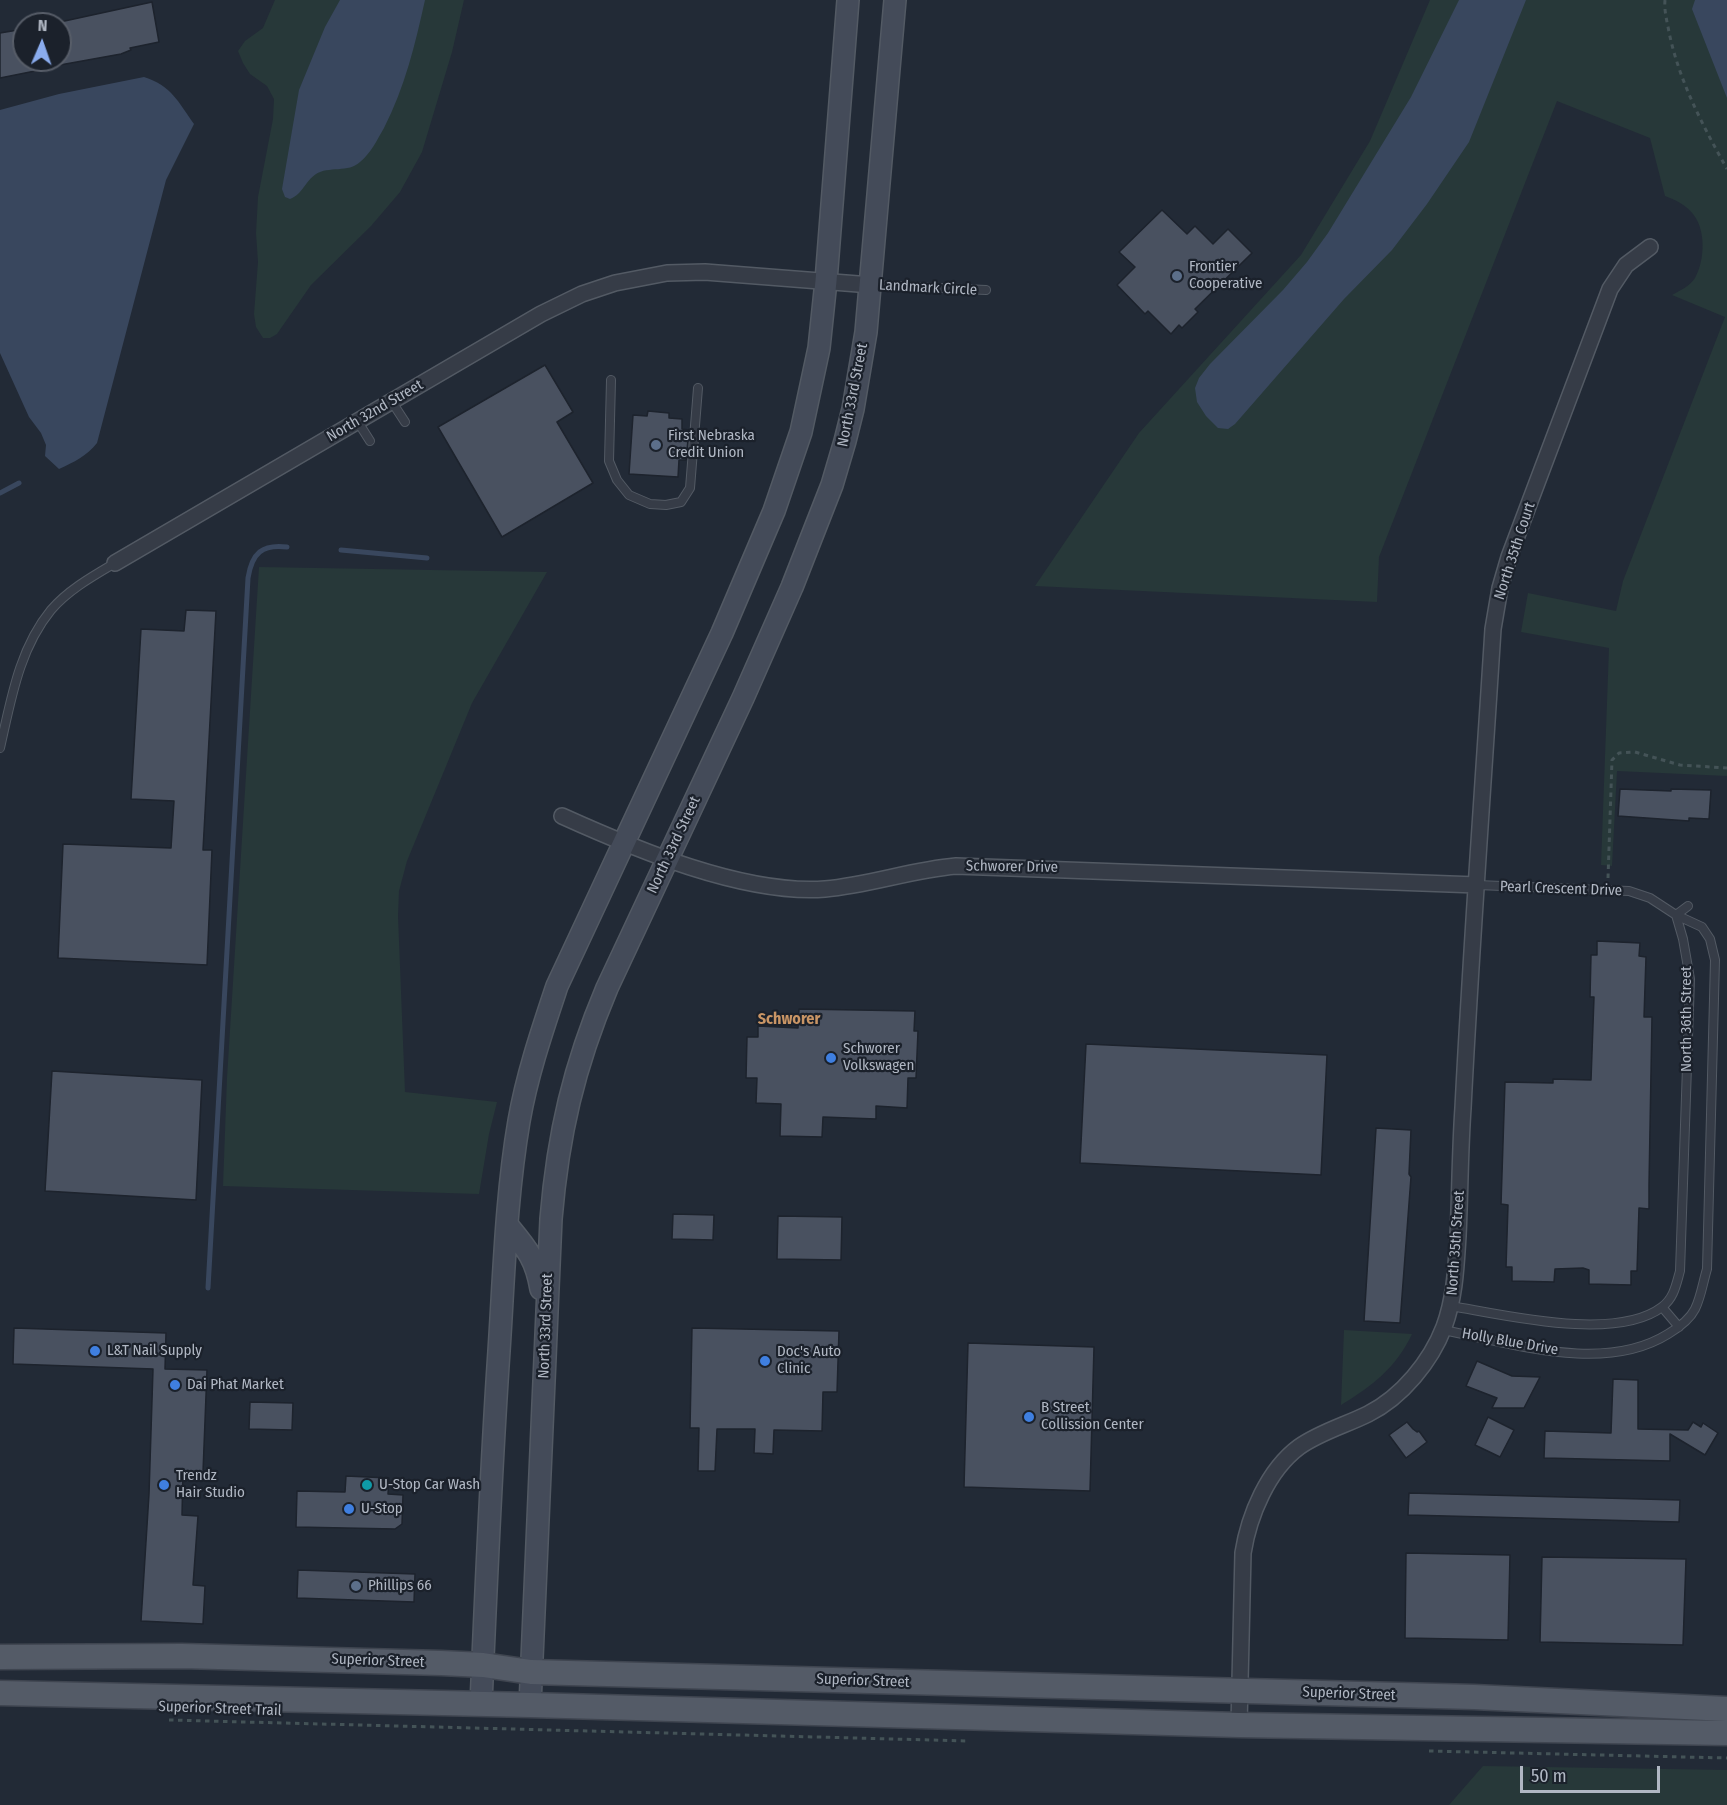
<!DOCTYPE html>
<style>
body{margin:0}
#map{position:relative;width:1727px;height:1805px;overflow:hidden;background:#222a36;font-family:"Fira Sans Condensed",sans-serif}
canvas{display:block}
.north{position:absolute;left:12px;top:12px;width:60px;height:60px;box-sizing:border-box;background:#1b212b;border:2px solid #575d68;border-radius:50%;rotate:2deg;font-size:16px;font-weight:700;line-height:24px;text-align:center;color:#b0b7c3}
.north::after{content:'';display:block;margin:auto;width:21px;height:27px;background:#8aacee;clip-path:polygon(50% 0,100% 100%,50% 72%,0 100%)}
.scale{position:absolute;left:1520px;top:1766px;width:140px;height:27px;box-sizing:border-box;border:3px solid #b0b7c3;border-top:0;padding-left:8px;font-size:18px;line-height:21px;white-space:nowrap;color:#b0b7c3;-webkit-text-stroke:4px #1b212b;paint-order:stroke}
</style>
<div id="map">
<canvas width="1727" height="1805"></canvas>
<div class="north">N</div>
<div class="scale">50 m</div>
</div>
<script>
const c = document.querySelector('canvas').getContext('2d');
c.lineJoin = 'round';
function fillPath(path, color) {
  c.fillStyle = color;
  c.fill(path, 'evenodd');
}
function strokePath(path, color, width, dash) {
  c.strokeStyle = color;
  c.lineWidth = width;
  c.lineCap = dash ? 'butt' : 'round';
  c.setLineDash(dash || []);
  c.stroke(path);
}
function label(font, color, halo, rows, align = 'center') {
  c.font = font + ' "Fira Sans Condensed",sans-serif';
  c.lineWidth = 4.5;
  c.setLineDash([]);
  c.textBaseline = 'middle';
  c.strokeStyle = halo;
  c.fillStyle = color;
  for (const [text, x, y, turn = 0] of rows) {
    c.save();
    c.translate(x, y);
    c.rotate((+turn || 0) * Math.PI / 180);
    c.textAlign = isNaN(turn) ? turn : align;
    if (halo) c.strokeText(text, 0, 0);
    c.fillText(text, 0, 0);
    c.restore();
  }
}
fillPath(new Path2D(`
 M275,0H464L452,52L422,152L400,192L371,226L311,285L277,334L270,338H263L256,327L254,314L258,262L256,233L258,197L273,119L274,99L267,86L250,74L243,63L238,51L245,41L263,28Z
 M1430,0H1727V776L1617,771L1612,866L1601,865L1609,648L1521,632L1528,593L1616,611L1623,581L1725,317L1672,295C1681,290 1690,286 1695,278C1705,260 1706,230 1693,214C1685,204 1675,200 1665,196L1650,138L1557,101L1379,557L1377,602L1035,586L1139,433L1301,255L1370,141Z
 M259,567L547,572L472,703L407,861L399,891L398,916L405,1092L497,1102L489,1134L479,1194L223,1186L227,1078Z
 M1344,1330L1412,1334C1396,1368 1372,1386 1341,1405Z
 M1483,1766L1727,1770V1805H1449Z`), '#273839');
fillPath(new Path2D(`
 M340,0H425C415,45 405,87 384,128C377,140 371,153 360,162C349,173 328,166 316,174C305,181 303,194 290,199L285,197L282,189L299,90L325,27Z
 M1459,0H1526L1469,142L1427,204L1392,250L1344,299L1235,424L1228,429L1218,428L1206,416L1197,402L1195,388L1199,378L1210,364L1283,290L1307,262L1328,233L1411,97Z
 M1695,0H1727V98L1692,9Z
 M144,77C172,86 178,102 194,124L166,180L97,443C87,456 74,462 59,469L45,456L46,445L41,433L29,417L0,353V110L59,94Z`), '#39475e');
strokePath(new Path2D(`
 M0,493L19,483
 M341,550L427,558
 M208,1288L248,578C252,553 262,544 287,547`), '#39475e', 5);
const building = new Path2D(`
 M152,2L159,42L130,48L131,50L121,54L60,65V22Z
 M24,29V60H55V67L0,78V33Z
 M1162,210L1187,234L1195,226L1213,244L1228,229L1252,253L1195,309L1198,312L1182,328L1179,325L1171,334L1148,311L1145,314L1117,285L1135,267L1119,252Z
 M545,365L573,412L557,422L593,483L502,537L438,427Z
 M648,411L669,413V418L682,419V429L689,430L686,460H679L678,477L629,474L633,415L647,416Z
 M186,610L216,611L203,850H212L207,965L58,958L63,844L171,848L174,801L131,799L141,629L184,631Z
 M1620,789L1671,791V789L1711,790L1709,819L1689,818V821L1618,816Z
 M1597,941L1640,943L1639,956L1646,957L1644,1017H1652L1649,1185V1209L1639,1208L1637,1271H1631V1285L1589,1284V1270L1583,1268L1555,1269L1554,1282L1512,1281V1267H1506L1508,1205L1501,1204L1505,1082L1553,1083V1079L1591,1080L1594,997H1590L1591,955H1597Z
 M799,1009L915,1011L914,1031H918L916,1078H908L907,1108L876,1106V1119L823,1117L822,1137L780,1136L781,1104L756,1103L757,1078H746L747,1037H758V1026L798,1028Z
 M1086,1044L1327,1055L1321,1175L1080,1163Z
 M52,1071L202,1080L196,1200L45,1191Z
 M1376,1128L1411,1130L1409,1174L1411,1177L1400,1323L1364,1321Z
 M673,1214L714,1215L713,1240L672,1239Z
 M778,1216L842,1217L841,1260L777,1259Z
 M14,1328L166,1333L165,1369L207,1370L203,1472L183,1471L182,1515L198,1516L193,1585L205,1586L203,1624L141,1621L149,1494L153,1369L13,1364Z
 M692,1328L839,1331L837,1392H823L822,1431L774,1430L773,1454L754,1453L755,1429H717L715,1471H698L699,1428H690Z
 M968,1343L1094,1347L1090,1491L964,1487Z
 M1477,1361L1512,1376L1540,1377L1524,1408H1492L1497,1398L1466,1386Z
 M1613,1379L1638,1380V1429L1688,1430L1693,1422L1701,1427L1703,1423L1718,1433L1705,1455L1670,1434V1461L1544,1458L1545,1431L1611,1433Z
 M250,1402L293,1403L292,1430L249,1429Z
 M1488,1417L1514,1430L1500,1457L1475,1445Z
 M1407,1422L1413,1429L1417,1432L1419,1431L1427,1442L1406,1458L1389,1435Z
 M346,1476L389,1478L388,1494L403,1495L402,1524L395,1529L296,1527L297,1491L345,1492Z
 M1409,1493L1680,1500L1679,1522L1408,1515Z
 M1406,1553L1510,1555L1508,1640L1405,1638Z
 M1542,1557L1686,1559L1683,1645L1540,1642Z
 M298,1570L415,1574L414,1602L297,1598Z`);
fillPath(building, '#495160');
strokePath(building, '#1d232d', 1.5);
const lane = new Path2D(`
 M872,285L986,290
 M611,380L609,461L617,480L629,495L650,504L666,505L681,502L690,488L698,388
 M392,402L405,422
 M358,422L370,441
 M0,748C11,700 19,649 51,610C68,590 93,576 115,563
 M1676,915L1688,906
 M1451,1306C1505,1315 1616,1342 1662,1307C1674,1298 1676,1285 1680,1271L1690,979L1683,939L1676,915
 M1662,1307L1679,1327
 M1443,1330C1512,1343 1604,1374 1668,1334C1678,1328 1690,1319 1695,1309C1701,1297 1703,1282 1707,1269L1715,960L1710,939L1702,927L1676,915L1650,898L1629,891L1477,885`);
const street = new Path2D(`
 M115,563L541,314L582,294L615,283L667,273L705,272L871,285
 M562,816C635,849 744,895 825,889C870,885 911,870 956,866L1477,885
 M1239,1725L1243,1553C1249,1515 1268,1470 1299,1447C1320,1432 1346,1425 1368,1414C1402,1397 1431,1361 1444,1327C1455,1297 1456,1267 1458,1236C1460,1194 1460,1151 1463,1108C1471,948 1483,789 1493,629L1500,588L1509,557L1610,289L1626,265L1650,247`);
const secondary = new Path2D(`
 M508,1226C527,1249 536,1259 541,1289
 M481,1704C486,1586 491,1469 499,1351C504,1275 506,1197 519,1121C527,1075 542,1031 557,986L722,633L774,511L801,432L819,348L826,281L848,0
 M530,1705L551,1219C558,1134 574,1066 607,988L743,698L792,587L832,485L845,441L853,409L866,332L895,0`);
const primary = new Path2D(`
 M0,1657L182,1656L441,1663L483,1665L531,1672L1474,1697L1727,1709
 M0,1693L530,1705L1239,1725L1727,1733`);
strokePath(lane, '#535a64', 10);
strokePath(street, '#535a64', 18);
strokePath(secondary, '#535a64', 24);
strokePath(primary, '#3f4550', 27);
strokePath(new Path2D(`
 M1665,0C1664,11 1667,21 1669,32C1679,81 1703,126 1727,169
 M1608,878L1612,760L1619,753L1635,752L1680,765L1727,768
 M169,1720L969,1741
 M1429,1751L1727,1758`), '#445357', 3, [4.5, 4.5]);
strokePath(lane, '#363c47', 8);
strokePath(street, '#363c47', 15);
strokePath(secondary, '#444b59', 21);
strokePath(primary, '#545b67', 24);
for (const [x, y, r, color] of [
 [1177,276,6,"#5c6f8a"],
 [656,445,6,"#5c6f8a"],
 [831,1058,6,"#3f7fe0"],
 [95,1351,6,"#3f7fe0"],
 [765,1361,6,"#3f7fe0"],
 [175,1385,6,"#3f7fe0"],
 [1029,1417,6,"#3f7fe0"],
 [164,1485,6,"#3f7fe0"],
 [367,1485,6,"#0f9aa8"],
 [349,1509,6,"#3f7fe0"],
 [356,1586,6,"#5c6f8a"]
]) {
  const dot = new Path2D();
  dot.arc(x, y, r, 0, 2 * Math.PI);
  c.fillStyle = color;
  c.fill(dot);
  strokePath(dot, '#1b212b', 2);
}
label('15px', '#b0b7c3', '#1b212b', [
 ["Frontier",1189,267],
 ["Cooperative",1189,284],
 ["First Nebraska",668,436],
 ["Credit Union",668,453],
 ["Schworer",843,1049],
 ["Volkswagen",843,1066],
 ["L&T Nail Supply",107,1351],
 ["Doc's Auto",777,1352],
 ["Clinic",777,1369],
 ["Dai Phat Market",187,1385],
 ["B Street",1041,1408],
 ["Collission Center",1041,1425],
 ["Trendz",176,1476],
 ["Hair Studio",176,1493],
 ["U-Stop Car Wash",379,1485],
 ["U-Stop",361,1509],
 ["Phillips 66",368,1586]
], 'left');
label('15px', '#b0b7c3', '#1b212b', [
 ["Landmark Circle",928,288,3],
 ["North 33rd Street",853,395,-79],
 ["North 32nd Street",375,411,-30],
 ["North 35th Court",1515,551,-72],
 ["North 33rd Street",674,845,-65],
 ["Schworer Drive",1012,867,1],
 ["Pearl Crescent Drive",1561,889,2],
 ["North 36th Street",1687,1019,-90],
 ["North 35th Street",1456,1243,-86],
 ["North 33rd Street",546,1326,-88],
 ["Holly Blue Drive",1510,1342,10],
 ["Superior Street",378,1661,2],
 ["Superior Street",863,1681,2],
 ["Superior Street",1349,1694,2],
 ["Superior Street Trail",220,1709,2]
]);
label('bold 16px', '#c99565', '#1b212b', [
 ["Schworer",789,1020]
]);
</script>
